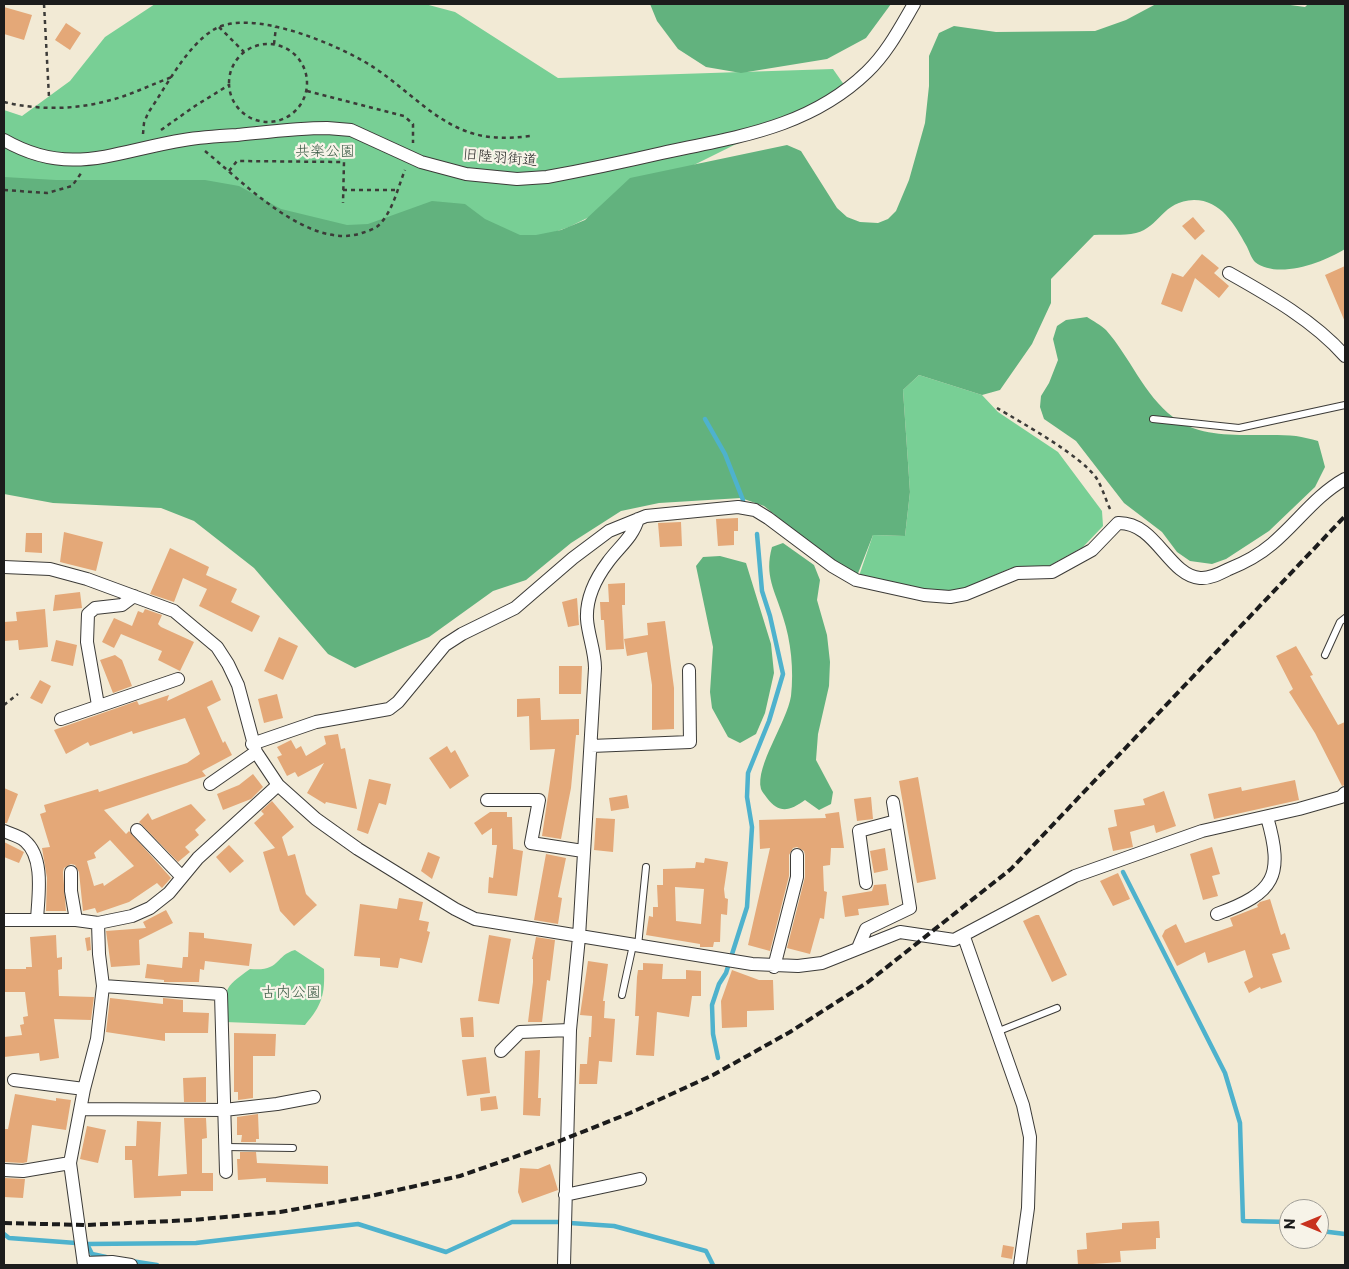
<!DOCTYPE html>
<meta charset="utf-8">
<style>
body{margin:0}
#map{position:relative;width:1349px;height:1269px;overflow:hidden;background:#f2ead5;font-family:"Playpen Sans",sans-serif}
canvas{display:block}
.frame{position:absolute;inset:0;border:5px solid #1c1c1c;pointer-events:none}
.north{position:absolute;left:1279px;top:1199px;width:50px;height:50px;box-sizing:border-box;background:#f7f3e8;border:1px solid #9f9d96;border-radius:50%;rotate:270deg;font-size:14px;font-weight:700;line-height:20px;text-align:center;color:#1c1c1c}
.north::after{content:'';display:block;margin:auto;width:18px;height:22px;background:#c8321e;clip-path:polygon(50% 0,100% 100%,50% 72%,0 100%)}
</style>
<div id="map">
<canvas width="1349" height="1269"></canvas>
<div class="frame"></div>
<div class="north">N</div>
</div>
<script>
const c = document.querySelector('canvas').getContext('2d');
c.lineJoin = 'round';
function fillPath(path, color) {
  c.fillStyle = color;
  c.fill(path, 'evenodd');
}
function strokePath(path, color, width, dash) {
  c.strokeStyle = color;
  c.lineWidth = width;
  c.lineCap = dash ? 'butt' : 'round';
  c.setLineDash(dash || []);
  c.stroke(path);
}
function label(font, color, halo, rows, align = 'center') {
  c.font = font + ' "Playpen Sans","Klee One",sans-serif';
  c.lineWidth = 4.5;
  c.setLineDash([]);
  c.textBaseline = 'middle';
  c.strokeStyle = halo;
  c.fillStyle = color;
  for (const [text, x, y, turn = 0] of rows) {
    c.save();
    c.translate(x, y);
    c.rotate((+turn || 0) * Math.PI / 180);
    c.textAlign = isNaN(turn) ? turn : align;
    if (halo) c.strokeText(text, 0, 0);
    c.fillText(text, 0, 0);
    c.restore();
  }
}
fillPath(new Path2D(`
 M155,4H425L455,12L558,78L833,69L847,89L569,227L351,303L4,245V110L22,116L70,81L105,37Z
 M919,375L982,395L998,412L1058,452L1102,511L1103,526L1083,547L1045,568H1011L963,589L942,591L895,585L859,576L873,535L905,536L910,492L903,390Z
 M295,950L324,969C325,995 322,1005 305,1025L225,1022C225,989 222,989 250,969C281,972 274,956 295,950Z`), '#78cf95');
fillPath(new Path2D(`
 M650,4H891L866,38L827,59L741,73L706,67L678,49L657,21Z
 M1156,4H1283L1305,7L1308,4H1345V249C1324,262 1278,280 1255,262C1251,258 1249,250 1246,245C1235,225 1221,200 1194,200C1162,201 1160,227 1136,233C1123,236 1107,234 1094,235L1051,279V303L1032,344L1000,390L982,395L919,375L903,390L910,492L905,536L873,535L857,576L812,545L764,506L741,498L659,503L621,511L571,543L526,580L493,591L429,637L355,668L328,654L254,568L194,521L161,508L53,503L4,494V177L56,180H205L239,186L281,209L347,225L368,224L432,201L465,204L485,219L520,235H536L561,230L585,220L630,178L787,145L801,151L837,208L847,217L860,222L878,223L888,219L896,211L909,180L925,123L929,86V56L939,33L954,26L996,32L1095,31L1126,20Z
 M1087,317C1093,321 1101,325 1106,330C1130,357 1144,395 1173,417C1205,443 1259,432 1296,436C1303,437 1311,439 1318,441L1325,467L1315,487L1269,531L1226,559L1212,564L1190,561L1177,552L1162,532L1124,503L1076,441L1044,419L1040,407L1041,396L1049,383L1058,360L1053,339L1057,326L1066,320Z
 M783,543L814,565L820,580L817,600L827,635L830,662L829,686L818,734L816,760L833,792L831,804L819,810L805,800C790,811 779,814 767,798C765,795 762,792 761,789C755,766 787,722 791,696C794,670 791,641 783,617C775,590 764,576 772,547Z
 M720,556L746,563L771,644L774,673L765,713L756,734L740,743L728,737L712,708L710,692L713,647L696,566L703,557Z`), '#62b27e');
strokePath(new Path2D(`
 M705,419L725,454L743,500
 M1123,872L1225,1073L1240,1123L1243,1221L1289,1222
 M718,1058L713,1034L712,1005L719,984L726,973L747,907L752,827L747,797L748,773L769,721L783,674L770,616L762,591L757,534
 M570,1223L614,1226L706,1251L713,1265
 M1321,1231L1345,1234
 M4,1234L9,1238L76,1243
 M106,1257L92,1254L87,1244L196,1243L358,1224L446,1252L512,1222H560
 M131,1261L157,1265`), '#4eb2cd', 4.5);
fillPath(new Path2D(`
 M4,7L32,15L24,40L4,34Z
 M66,23L81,33L70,50L55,40Z
 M1193,217L1205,231L1195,240L1182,226Z
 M1202,254L1219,268L1214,273L1229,286L1219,298L1195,278L1182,312L1161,304L1172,273L1183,277Z
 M1345,266V322L1325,275Z
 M738,518V531H734V545L718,546L716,519Z
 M681,522L682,546L660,547L658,523Z
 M64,532L103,542L96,571L60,562Z
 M26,533H42V553L25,552Z
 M170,548L209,567L206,575L237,589L231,602L260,616L252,632L199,606L207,589L183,578L174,602L150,594Z
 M625,583V605H622L624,649L606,650L604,620H601L600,602H609L608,584Z
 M80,592L82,608L53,611L55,595Z
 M577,598L579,625L568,627L562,602Z
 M45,609L48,647L19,650L18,640L4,641V622L17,621L16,612Z
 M145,609L162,615L158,624L161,627L194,642L180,671L158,660L162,651L121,634L114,648L102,642L114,618L132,626L138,611L143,613Z
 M665,621L674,688V729L652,730V685L647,652L627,656L624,639L648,635L647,623Z
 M279,637L298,646L283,680L264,671Z
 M56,640L77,645L73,666L51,661Z
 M1296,646L1313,675L1310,676L1338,725L1345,722V785L1342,786L1315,733L1289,692L1293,689L1276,656Z
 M115,655L122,660L132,686L113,693L100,660Z
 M559,666H582L581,694H559Z
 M40,680L51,686L42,704L30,698Z
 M212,680L221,700L207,707L223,743L225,741L232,755L202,771L206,776L104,810L126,834L129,831L171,878L162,888L157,883L129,902L97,913L95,908L83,911L79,872L75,865L71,864L64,868L63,872L66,911H46L47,878L42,848L50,847L40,814L46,812L44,805L98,789L99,792L187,763L200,754L185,718L133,734L132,731L90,746L88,742L66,754L54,730L137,701L139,705L169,695L167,701ZM110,840L134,866L104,886L103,883L94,886L87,861L96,858L94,853Z
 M277,694L283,718L264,723L258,699Z
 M540,698L541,720L579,719V735H576L571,788L561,839L542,836L555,749L530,750L529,716L517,717V699Z
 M338,734L341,749L345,748L357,809L326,802L325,804L307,793L324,763L298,777L295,772L287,776L277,757L282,755L277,747L291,740L296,749L301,746L306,756L326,744L324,736Z
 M447,746L451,753L455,750L469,776L450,789L429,758Z
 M253,774L263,787L251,799L223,810L217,794L239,785Z
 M918,777L936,879L917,883L899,781Z
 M369,779L391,784L386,805L379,803L368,834L357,830Z
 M1295,780L1299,800L1214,819L1208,794L1241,787L1242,791Z
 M4,788L18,794L7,823H4Z
 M1164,791L1176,826L1156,833L1154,825L1130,832L1133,847L1113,851L1108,828L1117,826L1114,810L1145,805L1143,799Z
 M627,795L629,808L611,811L609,798Z
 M871,797L873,819L857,821L854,799Z
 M272,801L294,827L282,837L288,856L295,854L306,894L317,905L294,926L280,911L263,852L275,848L254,823L264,814L261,811Z
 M191,804L206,820L195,830L199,835L185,847L190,852L178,862L139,822L148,813L152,820Z
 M490,812H507V817H512L513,849L523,851L517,896L488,893L489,877L493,878L497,845H492V828L482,835L474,823Z
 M839,812L844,848H831L830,865L823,866L824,891L827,892L824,919L820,918L810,954L787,948L805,877V855L804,851L797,847L793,848L789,855V876L770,951L748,945L770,848L760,849L759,820L826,818L825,814Z
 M596,818L615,819L613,852L594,850Z
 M4,842L24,852L19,863L4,857Z
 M229,845L244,861L230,873L216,857Z
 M1212,847L1220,874L1212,876L1218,896L1203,900L1190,854Z
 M885,848L888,870L874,873L870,851Z
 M428,852L440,857L432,879L421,871Z
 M546,854L566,858L558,897L562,898L558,924L534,920Z
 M705,858L728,862L724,889L725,898L728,899L727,915L721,914L720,942H714L713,947H700V944L646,935L649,916L653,917V907H658L657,885H663V869L695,868L696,862L704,863ZM675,887L704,889L701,924L676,921Z
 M1118,873L1130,899L1113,906L1100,881Z
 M886,884L889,905L858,909L859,915L845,917L842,896L872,891L874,885Z
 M399,898L423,902L419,920L429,922L427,931L430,932L422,963L400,958L398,968L380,966V958L354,956L360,904L397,909Z
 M1270,899L1281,935L1285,933L1290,949L1272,954L1282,982L1261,989L1260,987L1249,993L1244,982L1253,977L1245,950L1208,963L1205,952L1177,966L1162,936L1165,930L1176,924L1185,943L1233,926L1230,918L1258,907L1257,905L1260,902Z
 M166,910L173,923L139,940L140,965L111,967L106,931L146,928L143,922Z
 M1036,915H1039L1067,975L1052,982L1023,921Z
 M189,932L204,933V938L252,944L249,966L205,961L204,970L200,969L199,982H164V980L145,978L147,964L182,968L183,957H188Z
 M56,935L57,958L62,957V969L58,970L59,996L94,997L91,1020L54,1019L59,1058L40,1061L39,1053L4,1057V1037L22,1035L20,1025L24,1024L23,1017L28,1016L25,992H4V969H26V967H32L30,937Z
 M489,935L511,939L499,1004L478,1001Z
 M90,937L91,950L87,951L85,938Z
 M536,937L555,940L550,981L547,980L542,1022H528L533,982V959H532Z
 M588,961L608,964L603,1001H605L604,1018L615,1019L612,1062L599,1061L597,1084H579L580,1064H587L589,1037H591L592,1016L580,1015Z
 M643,963L663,964L662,979H686V970L701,971V996H692L689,1017L657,1012L654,1056L636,1055L639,1016H635L637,977L638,970H643Z
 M732,970L759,980H773L774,1010L747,1011V1027L722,1028L721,1001Z
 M110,998L163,1004V998L183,1000V1012L209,1013L208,1033H165V1041L106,1032Z
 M473,1017L474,1037H462L460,1018Z
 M234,1033L276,1034L275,1056H253V1098L238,1100V1092H234Z
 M540,1050L538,1098H541L540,1116L523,1115L525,1051Z
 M486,1057L490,1093L467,1096L462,1060Z
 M206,1077V1102H184L183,1078Z
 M15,1094L56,1101V1098L71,1100L66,1130L32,1125L27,1162L23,1163L4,1162V1129H8Z
 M496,1096L498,1109L481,1111L480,1098Z
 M258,1114L259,1139H256V1142H241L242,1135H237V1117Z
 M184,1118H206L207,1138L202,1139V1173H213V1191H181V1196L134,1198L132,1160H125V1146H136L137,1121L161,1122L158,1176L187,1174Z
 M87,1126L106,1130L98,1163L80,1159Z
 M240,1152H256L257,1163L328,1166V1184L266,1182V1178L238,1180L237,1159H240Z
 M550,1164L558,1190L522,1203L518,1192L520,1168L538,1169Z
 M4,1178L25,1179L23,1198L4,1197Z
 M1159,1221L1160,1238H1156V1249L1120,1251L1121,1262L1078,1265L1077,1250L1087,1249L1086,1233L1122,1229V1223Z
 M1003,1245L1014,1247L1012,1259L1001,1257Z`), '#e4a878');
const lane = new Path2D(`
 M1153,419L1239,428L1345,405
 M1325,655L1340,622L1345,618
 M638,946L646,867
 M622,995L633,945
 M999,1031L1057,1008
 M226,1147L293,1148`);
const street = new Path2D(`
 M4,140C70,178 115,151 184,140C201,137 219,136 237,135C267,132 297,128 327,128L351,130L421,162L466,174L517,179L547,177C585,170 623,162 662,153C736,137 809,128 867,72C887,53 900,28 914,4
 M1229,273C1270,296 1314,321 1345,356
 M4,567L50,569L87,579L174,611L217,647L228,664L238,685L256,752L278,785L316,819L358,849L455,909L475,919L752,964L798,966L822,963L900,932L954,940L1075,876L1202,831L1299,809L1341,797L1345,793
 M98,705L87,642L88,614L95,608L122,605L134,596
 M61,719L178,679
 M252,744L316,722L389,709L398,702L445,645L462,634L515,608L573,558L609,531L646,516L738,507L755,510L768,518L832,566L856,580L924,595L950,597L966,594L1017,573L1052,572L1092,550L1118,523C1156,522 1168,575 1200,578C1210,579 1221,573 1229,569C1244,563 1259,555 1272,544C1297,523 1316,495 1345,479
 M591,746L690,742L689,670
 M210,784L256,752
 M487,800H539L531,843L583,851
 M137,830L182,877
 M4,831C10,834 20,836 25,841C45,858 38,897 37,920
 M71,872V891L76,920
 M866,883L859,831L896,821
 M1217,914C1275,893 1284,876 1267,817
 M4,920H76L98,923
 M964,937L1023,1105L1030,1137L1028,1208L1020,1265
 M858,948L866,929L910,908L893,802
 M774,967L797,877V855
 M103,986L221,994L226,1172
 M501,1051L520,1032L570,1030
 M14,1080L84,1089
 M82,1109L224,1110L277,1104L314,1097
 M4,1170L23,1171L70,1163
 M565,1195L640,1179
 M84,1263L112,1262L131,1265
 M84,1265L70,1163L84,1089L97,1039L103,986L99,954L98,923L132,916L150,908L169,893L198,858L278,785
 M564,1265L570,1030L579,937L595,668C595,651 588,635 587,619C586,599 596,578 608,562C619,547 633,537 638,519`);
strokePath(lane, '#3c3b38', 8);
strokePath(street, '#3c3b38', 14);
strokePath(new Path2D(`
 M44,4L49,97
 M219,27L244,52
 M229 83a39 39 0 1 1 78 0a39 39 0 1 1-78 0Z
 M274,44L276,27
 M307,91L404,116L413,124V143
 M4,102C37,110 73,110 107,101C129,96 150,85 172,77
 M161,130L195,106L229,85
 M143,134L144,123L148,113C166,87 186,47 213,30C250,7 336,44 370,65C401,84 430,117 463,130C485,139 506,139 530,136
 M205,151C243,182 309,251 362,233C368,231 375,229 379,225C393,211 398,187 405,170
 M229,171L237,161L344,162L343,203
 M4,190L47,193L72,186L82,172
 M343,190H397
 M997,408C1022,423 1082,456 1097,479C1103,489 1106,501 1111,511
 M4,705L18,694`), '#3c3b38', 2.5, [4, 4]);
strokePath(lane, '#fff', 6);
strokePath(street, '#fff', 12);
strokePath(new Path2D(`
 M4,1223L86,1225L192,1220L280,1212L371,1196L460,1176L557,1142L630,1113L713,1075L790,1032L868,982L1011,869L1345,516`), '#1c1c1c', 4, [8, 4]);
label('15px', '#3c5b46', '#f7f3e8', [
 ["共楽公園",325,152],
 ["古内公園",291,993]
]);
label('15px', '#1c1c1c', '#f7f3e8', [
 ["旧陸羽街道",500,158,5]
]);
</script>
